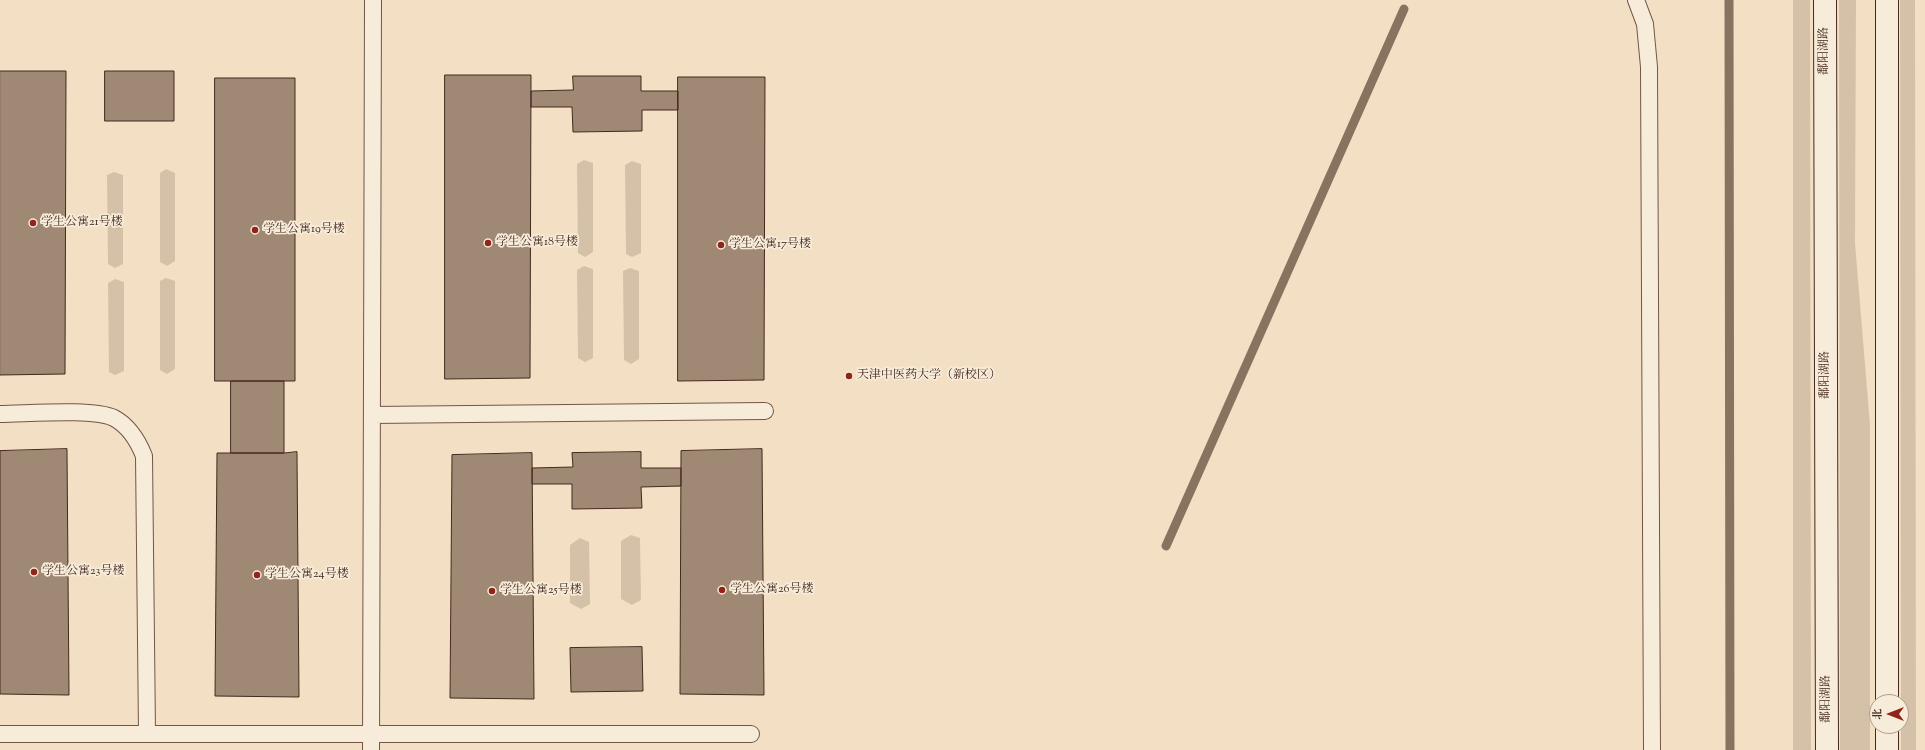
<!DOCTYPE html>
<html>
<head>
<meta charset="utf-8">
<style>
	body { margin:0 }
	#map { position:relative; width:1925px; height:750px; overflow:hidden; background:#f3e0c4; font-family:"Sorts Mill Goudy","Noto Serif SC",serif }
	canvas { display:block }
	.north { position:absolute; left:1869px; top:694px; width:40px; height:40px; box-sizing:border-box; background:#f7ebd9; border:1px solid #af9d8e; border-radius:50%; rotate:270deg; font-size:11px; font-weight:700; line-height:16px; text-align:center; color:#44291e }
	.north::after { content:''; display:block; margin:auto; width:14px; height:18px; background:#8f2418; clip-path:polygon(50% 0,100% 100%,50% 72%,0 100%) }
</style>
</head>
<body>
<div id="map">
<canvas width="1925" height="750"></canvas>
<div class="north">北</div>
</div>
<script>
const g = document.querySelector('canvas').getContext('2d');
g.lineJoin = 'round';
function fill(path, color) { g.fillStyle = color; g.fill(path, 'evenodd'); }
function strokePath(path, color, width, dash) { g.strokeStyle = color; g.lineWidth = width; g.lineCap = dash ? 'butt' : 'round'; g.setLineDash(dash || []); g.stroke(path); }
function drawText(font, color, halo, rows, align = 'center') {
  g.font = font + ' "Sorts Mill Goudy","Noto Serif SC",serif'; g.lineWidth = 3.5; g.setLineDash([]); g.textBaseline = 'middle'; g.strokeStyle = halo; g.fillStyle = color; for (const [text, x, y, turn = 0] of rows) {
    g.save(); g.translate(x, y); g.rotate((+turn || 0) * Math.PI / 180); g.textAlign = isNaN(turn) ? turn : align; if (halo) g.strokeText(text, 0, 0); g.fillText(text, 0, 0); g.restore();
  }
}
fill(new Path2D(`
	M 1793,0 L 1810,0 L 1811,750 L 1793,750 Z
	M 1839,0 L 1856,0 L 1855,243 L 1870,425 L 1870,750 L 1840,750 Z
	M 1900,0 L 1915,0 L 1916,750 L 1901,750 Z
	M 584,160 L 593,163 L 593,252 L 585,257 L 578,253 L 577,164 Z
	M 632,161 L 641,164 L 641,253 L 632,257 L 626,254 L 625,165 Z
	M 166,169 L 175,173 L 175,261 L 167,266 L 160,262 L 160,173 Z
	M 114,172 L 123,175 L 123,264 L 115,268 L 108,264 L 107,175 Z
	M 584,266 L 593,269 L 593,358 L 585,362 L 578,358 L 577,270 Z
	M 630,268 L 639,271 L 639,359 L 631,364 L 624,360 L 623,271 Z
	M 166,278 L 175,281 L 175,369 L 167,374 L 160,370 L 160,281 Z
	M 115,279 L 124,282 L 124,371 L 115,375 L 109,372 L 108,283 Z
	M 631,535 L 640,538 L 641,600 L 632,605 L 621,599 L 621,541 Z
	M 580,538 L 589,542 L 590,604 L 581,609 L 570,603 L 570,545 Z`), '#d5c1a8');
strokePath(new Path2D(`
	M 1729,0 L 1730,750
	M 1166,546 L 1404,9`), '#8a7260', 9);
const building = new Path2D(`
	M 0,71 L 66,71 L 65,374 L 0,375 Z
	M 105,71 L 174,71 L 174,121 L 105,121 Z
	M 445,75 L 531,75 L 530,378 L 445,379 Z
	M 573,76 L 641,76 L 641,91 L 678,91 L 678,110 L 642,110 L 642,131 L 573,132 L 572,107 L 531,107 L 531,91 L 573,90 Z
	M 678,77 L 765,77 L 764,380 L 678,381 Z
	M 215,78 L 295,78 L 295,381 L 215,381 Z
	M 231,381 L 284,381 L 284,453 L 231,453 Z
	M 67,449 L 69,695 L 0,694 L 0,451 Z
	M 762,449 L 764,695 L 680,694 L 681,451 Z
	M 297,452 L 299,697 L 215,696 L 217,453 L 284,453 Z
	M 641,452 L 641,468 L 681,468 L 681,486 L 641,487 L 642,508 L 572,509 L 572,484 L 532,484 L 532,468 L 573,467 L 572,453 Z
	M 532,453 L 534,699 L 450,698 L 452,455 Z
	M 642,647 L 643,691 L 571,692 L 570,648 Z`);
fill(building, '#9f8874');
strokePath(building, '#44291e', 1);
const service = new Path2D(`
	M 1636,0 L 1645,24 L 1649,67 L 1652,750
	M 0,414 C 26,414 93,408 114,418 C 129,426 138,441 144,456 L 147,733
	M 372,415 L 765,411
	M 0,734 L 751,734
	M 371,750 L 373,0`);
const secondary = new Path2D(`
	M 1825,0 L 1827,750
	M 1887,702 L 1887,0
	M 1887,750 L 1887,726`);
strokePath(service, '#705748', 18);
strokePath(secondary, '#44291e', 24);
strokePath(service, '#f7ebd9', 16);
strokePath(secondary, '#f7ebd9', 22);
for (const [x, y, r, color] of [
	[33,223,4,"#8f2418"],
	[255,230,4,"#8f2418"],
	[488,243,4,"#8f2418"],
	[721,245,4,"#8f2418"],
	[849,376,4,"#8f2418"],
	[34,572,4,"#8f2418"],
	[257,575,4,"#8f2418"],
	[722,590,4,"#8f2418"],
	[492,591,4,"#8f2418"]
]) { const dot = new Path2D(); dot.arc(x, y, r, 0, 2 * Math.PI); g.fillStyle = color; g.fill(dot); strokePath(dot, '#f7ebd9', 1.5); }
drawText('12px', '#44291e', '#f7ebd9', [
	["鄱阳湖路",1825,51,-90],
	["鄱阳湖路",1826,375,-90],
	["鄱阳湖路",1827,699,-90]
]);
drawText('12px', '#44291e', '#f7ebd9', [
	["学生公寓21号楼",41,223],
	["学生公寓19号楼",263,230],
	["学生公寓18号楼",496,243],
	["学生公寓17号楼",729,245],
	["天津中医药大学（新校区）",857,376],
	["学生公寓23号楼",42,572],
	["学生公寓24号楼",265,575],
	["学生公寓26号楼",730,590],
	["学生公寓25号楼",500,591]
], 'left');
</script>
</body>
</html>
